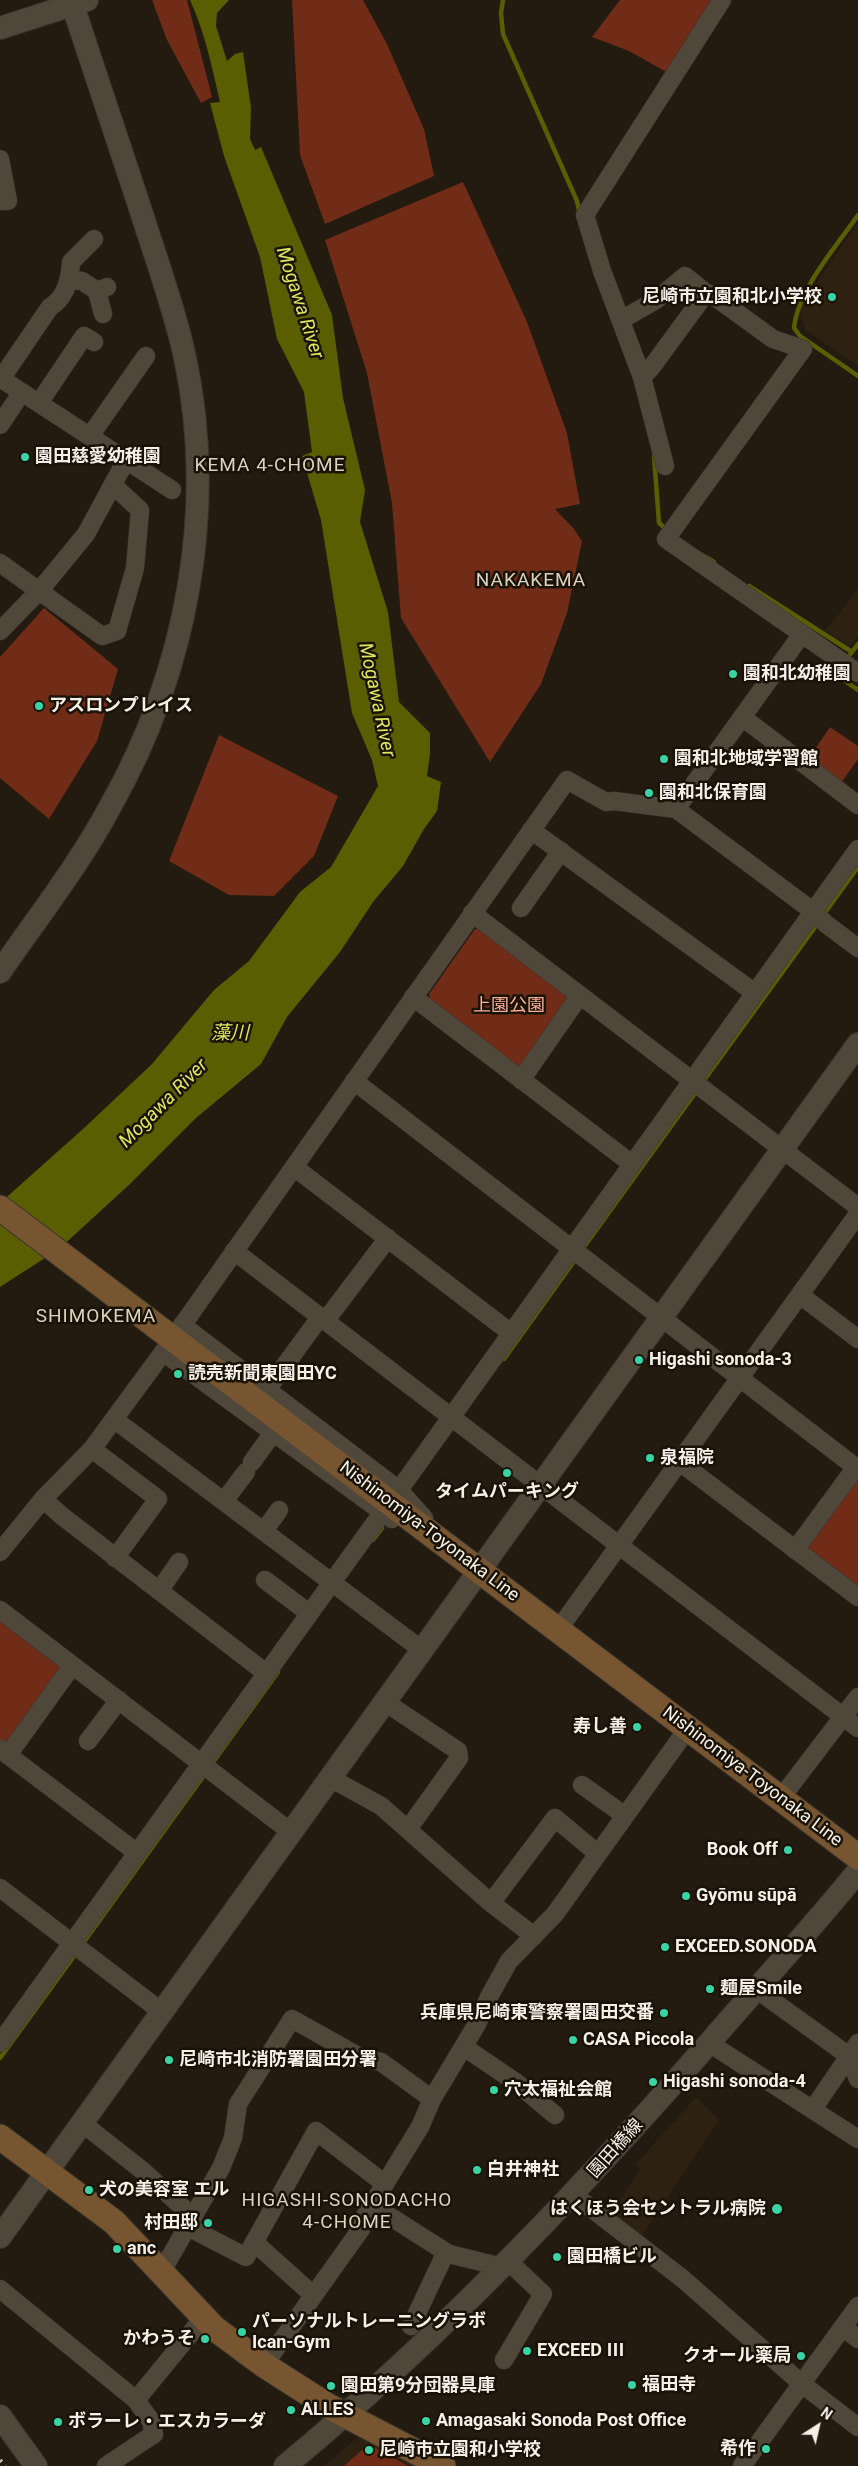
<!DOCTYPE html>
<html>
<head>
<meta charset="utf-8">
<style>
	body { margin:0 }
	#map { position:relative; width:858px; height:2466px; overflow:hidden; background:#231b10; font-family:Roboto,sans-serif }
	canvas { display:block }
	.north { position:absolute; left:793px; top:2401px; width:50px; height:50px; -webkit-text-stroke:4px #191207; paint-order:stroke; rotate:35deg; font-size:14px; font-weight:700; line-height:20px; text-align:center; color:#f4efe7 }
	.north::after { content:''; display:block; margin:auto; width:18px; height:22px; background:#f4efe7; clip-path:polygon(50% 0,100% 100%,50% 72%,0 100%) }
</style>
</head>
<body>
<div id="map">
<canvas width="858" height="2466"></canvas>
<div class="north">N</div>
</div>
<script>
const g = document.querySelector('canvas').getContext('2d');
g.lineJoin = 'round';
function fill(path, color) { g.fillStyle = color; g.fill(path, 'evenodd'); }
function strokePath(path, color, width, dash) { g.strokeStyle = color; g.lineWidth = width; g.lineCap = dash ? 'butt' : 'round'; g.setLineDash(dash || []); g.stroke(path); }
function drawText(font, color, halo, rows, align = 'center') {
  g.font = font + ' Roboto,"Noto Sans JP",sans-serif'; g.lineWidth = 5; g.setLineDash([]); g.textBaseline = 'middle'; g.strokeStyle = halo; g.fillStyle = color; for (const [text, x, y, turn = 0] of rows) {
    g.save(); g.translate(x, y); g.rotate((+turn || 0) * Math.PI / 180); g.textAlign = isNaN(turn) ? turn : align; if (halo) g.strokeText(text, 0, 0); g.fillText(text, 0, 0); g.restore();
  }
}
fill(new Path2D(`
	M 858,222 L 858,366 L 806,330 L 799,309 Z
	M 858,589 L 858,637 L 849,646 L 825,631 Z
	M 696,2097 L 719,2120 L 642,2236 L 611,2214 L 640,2169 L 635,2165 Z
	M 363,2433 L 424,2466 L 324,2466 Z`), '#2d2111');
fill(new Path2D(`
	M 152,0 L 187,0 L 212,97 L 201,103 L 167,40 Z
	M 292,0 L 363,0 L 387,44 L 424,129 L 434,176 L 325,224 L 300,155 Z
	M 620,0 L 717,0 L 670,74 L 629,51 L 592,37 Z
	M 463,182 L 527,322 L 567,433 L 580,504 L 555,509 L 574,529 L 582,541 L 567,613 L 541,684 L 490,762 L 401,618 L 392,503 L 367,373 L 325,240 Z
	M 44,608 L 118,669 L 97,741 L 49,819 L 0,778 L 0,657 Z
	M 830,727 L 858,746 L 858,759 L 841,783 L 809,758 Z
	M 219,735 L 338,796 L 314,856 L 274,896 L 229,895 L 169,861 Z
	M 475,929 L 480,929 L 566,995 L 568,1001 L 523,1068 L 516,1069 L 430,1000 L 429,994 Z
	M 858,1477 L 858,1590 L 804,1547 Z
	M 0,1619 L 62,1667 L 11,1740 L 3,1742 L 0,1740 Z
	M 369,2444 L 408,2466 L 344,2466 Z`), '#702c17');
fill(new Path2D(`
	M 190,0 L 229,0 L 217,13 L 216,26 L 227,61 L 235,54 L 243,52 L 251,108 L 250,139 L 255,150 L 261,147 L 332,315 L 343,398 L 365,490 L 360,522 L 388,612 L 399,702 L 430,733 L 430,754 L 427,776 L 441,782 L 437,811 L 424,829 L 403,866 L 373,902 L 340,952 L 287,1017 L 261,1064 L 196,1118 L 130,1184 L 59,1249 L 0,1287 L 0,1203 L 83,1129 L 152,1064 L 214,990 L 249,961 L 300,892 L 331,867 L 378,786 L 372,760 L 352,713 L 321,520 L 302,456 L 312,452 L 304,392 L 277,339 L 260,257 L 224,156 L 210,103 L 220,102 C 212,67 205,33 190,0 Z`), '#5a5d00');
strokePath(new Path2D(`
	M 503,0 L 501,13 L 503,34 L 577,201 L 580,215
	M 858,215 C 836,247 798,289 794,328 L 800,336 L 858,376
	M 654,456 L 659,523 L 667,530
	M 697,552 L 714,562
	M 749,586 L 852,652
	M 845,661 L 858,644
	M 841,667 L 836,675 L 858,690
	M 824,914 L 858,867
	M 702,1083 L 818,923
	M 581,1251 L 698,1089
	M 504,1359 L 577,1257
	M 373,1540 L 382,1528
	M 211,1765 L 278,1672
	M 81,1946 L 207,1771
	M 0,2058 L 77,1952`), '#5a5d00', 4.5);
const minor = new Path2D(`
	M 0,159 L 8,201 L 0,201
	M 70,280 L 82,281 L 97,291 L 107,287
	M 97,291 L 103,314
	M 621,320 L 656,300 L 685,276 L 706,293 L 711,294 L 773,339 L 803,349 L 666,539 L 858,673
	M 642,377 L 651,368 L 706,293
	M 0,378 L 172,490
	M 1,379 L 50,307 C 66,298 70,280 71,262 L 94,239
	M 39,403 L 84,336 L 94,342
	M 0,425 L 22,392
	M 90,436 L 146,356
	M 665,466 L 642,377 L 602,271 L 585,215 L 722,0
	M 0,563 L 102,636 L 117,631 L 135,568 L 140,510 L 114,486
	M 0,631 L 40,590 L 86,534 L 125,462
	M 742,717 L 858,805
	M 676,809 L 802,634
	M 531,830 L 755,993
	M 521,908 L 561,851
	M 472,913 L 858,1207
	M 413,997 L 632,1164
	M 521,1080 L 580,995
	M 354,1081 L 858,1469
	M 294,1167 L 511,1333
	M 234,1251 L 858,1728
	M 800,1295 L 858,1339
	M 326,1320 L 388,1238
	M 182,1325 L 399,1490 L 424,1518
	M 179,1330 L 567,780 L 606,802 L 614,801 L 676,809 L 814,912 L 826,924 L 858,948
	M 163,1352 L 392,1519
	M 266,1391 L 321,1316
	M 115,1420 L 422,1650
	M 92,1449 L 158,1499 L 115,1558
	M 252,1462 L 273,1433
	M 681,1463 L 858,1597
	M 399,1490 L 858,849
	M 43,1499 L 62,1516 L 266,1673
	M 224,1501 L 246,1472
	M 264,1531 L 279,1510
	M 795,1550 L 856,1467
	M 0,1552 L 43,1499 L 92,1449 L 167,1347
	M 265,1580 L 309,1613
	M 159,1591 L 179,1562
	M 0,1610 L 291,1832
	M 558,1630 L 858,1214
	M 385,1702 L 458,1751 L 459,1758 L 408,1829
	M 88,1741 L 119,1700
	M 0,1749 L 136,1852
	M 8,1755 L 72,1666
	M 330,1778 L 381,1806 L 491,1903 L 534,1936
	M 582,1785 L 624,1815
	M 781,1798 L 858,1697
	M 0,1888 L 162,2012
	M 491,1903 L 555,1818 L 597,1853
	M 756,1989 L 849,2056 L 858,2079
	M 0,2043 L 382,1513
	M 709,2043 L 858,2139
	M 464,2047 L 517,2083 L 555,2115
	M 813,2109 L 858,2043
	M 82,2123 L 143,2171 L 193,2217
	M 574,2195 L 683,2279 L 802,2384 L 858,2427
	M 372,2205 L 449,2254 L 502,2267
	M 188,2227 L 246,2257 L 316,2131 L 385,2184
	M 254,2242 L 313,2295
	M 162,2271 L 221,2168 L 233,2138 L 238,2104 L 292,2019 L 360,2057 L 381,2062 L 432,2099
	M 0,2289 L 136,2400 L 151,2421 L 154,2434 L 106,2466
	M 411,2326 L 446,2252
	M 843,2327 L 858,2339
	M 504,2360 L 543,2294 L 508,2261
	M 264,2365 L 361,2229 L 365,2216 L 420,2127 L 432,2099 L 477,2024 L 489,1997 L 509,1961 L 555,1914 L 688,1728
	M 136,2400 L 204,2317
	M 742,2466 L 858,2306`);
const tertiary = new Path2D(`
	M 0,28 L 87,0
	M 0,972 C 37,918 79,865 110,807 C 187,671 218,507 184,353 C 173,304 155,256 140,208 C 117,139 94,70 71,0
	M 0,2237 L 858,1044
	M 0,2416 L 36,2466
	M 285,2466 C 448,2331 592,2178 730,2019 C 773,1970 817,1922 858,1871`);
const secondary = new Path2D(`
	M 0,1208 L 858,1857
	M 0,2137 L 114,2222 L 214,2328 L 264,2365 L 328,2406 L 443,2466`);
strokePath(minor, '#3a352f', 19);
strokePath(tertiary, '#3a352f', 24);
strokePath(secondary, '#3a352f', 27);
strokePath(minor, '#50473b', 18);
strokePath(tertiary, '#50473b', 22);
strokePath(secondary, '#785531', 25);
strokePath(new Path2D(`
	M 0,2460 L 5,2466`), '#c2bdb4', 4, [2.5, 5]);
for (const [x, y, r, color] of [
	[832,297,5,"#38d4a6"],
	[25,457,5,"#38d4a6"],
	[733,674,5,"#38d4a6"],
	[39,706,5,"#38d4a6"],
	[664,759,5,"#38d4a6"],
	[649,793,5,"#38d4a6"],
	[639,1360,5,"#38d4a6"],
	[178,1374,5,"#38d4a6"],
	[650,1458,5,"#38d4a6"],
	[507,1473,5,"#38d4a6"],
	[637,1727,5,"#38d4a6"],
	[788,1850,5,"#38d4a6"],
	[686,1896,5,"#38d4a6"],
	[665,1947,5,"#38d4a6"],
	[710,1989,5,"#38d4a6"],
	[664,2013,5,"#38d4a6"],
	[573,2040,5,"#38d4a6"],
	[169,2060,5,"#38d4a6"],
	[653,2082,5,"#38d4a6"],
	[494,2090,5,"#38d4a6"],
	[477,2170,5,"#38d4a6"],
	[89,2190,5,"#38d4a6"],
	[777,2209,6,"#38d4a6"],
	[208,2223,5,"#38d4a6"],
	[117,2249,5,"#38d4a6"],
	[557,2257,5,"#38d4a6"],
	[242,2332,5,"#38d4a6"],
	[205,2339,5,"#38d4a6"],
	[527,2351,5,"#38d4a6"],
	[801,2356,5,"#38d4a6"],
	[632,2385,5,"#38d4a6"],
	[331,2386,5,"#38d4a6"],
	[291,2410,5,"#38d4a6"],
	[426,2421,5,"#38d4a6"],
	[58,2422,5,"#38d4a6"],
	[766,2449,5,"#38d4a6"],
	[369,2450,5,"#38d4a6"]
]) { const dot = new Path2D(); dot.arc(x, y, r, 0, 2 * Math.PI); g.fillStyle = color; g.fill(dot); strokePath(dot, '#191207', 2); }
drawText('bold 18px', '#f4efe7', '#191207', [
	["尼崎市立園和北小学校",822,297,"right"],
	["園田慈愛幼稚園",35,457],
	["園和北幼稚園",743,674],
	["アスロンプレイス",49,706],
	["園和北地域学習館",674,759],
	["園和北保育園",659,793],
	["Higashi sonoda-3",649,1360],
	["読売新聞東園田YC",188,1374],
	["泉福院",660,1458],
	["タイムパーキング",507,1492,"center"],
	["寿し善",627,1727,"right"],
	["Book Off",778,1850,"right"],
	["Gyōmu sūpā",696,1896],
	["EXCEED.SONODA",675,1947],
	["麺屋Smile",720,1989],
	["兵庫県尼崎東警察署園田交番",654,2013,"right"],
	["CASA Piccola",583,2040],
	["尼崎市北消防署園田分署",179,2060],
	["Higashi sonoda-4",663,2082],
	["穴太福祉会館",504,2090],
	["白井神社",487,2170],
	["犬の美容室 エル",99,2190],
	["はくほう会セントラル病院",766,2209,"right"],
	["村田邸",198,2223,"right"],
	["anc",127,2249],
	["園田橋ビル",567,2257],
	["パーソナルトレーニングラボ",252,2322],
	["Ican-Gym",252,2343],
	["かわうそ",195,2339,"right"],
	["EXCEED Ⅲ",537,2351],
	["クオール薬局",791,2356,"right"],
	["福田寺",642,2385],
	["園田第9分団器具庫",341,2386],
	["ALLES",301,2410],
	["Amagasaki Sonoda Post Office",436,2421],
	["ボラーレ・エスカラーダ",68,2422],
	["希作",756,2449,"right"],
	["尼崎市立園和小学校",379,2450]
], 'left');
drawText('18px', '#f9ae97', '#191207', [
	["上園公園",509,1006]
]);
drawText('18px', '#f4efe7', '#191207', [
	["Nishinomiya-Toyonaka Line",429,1532,37],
	["Nishinomiya-Toyonaka Line",752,1777,37],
	["園田橋線",616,2149,-48]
]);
drawText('italic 19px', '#dfe65f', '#191207', [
	["Mogawa River",299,303,72],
	["Mogawa River",376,700,78],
	["藻川",230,1034],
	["Mogawa River",164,1104,-45]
]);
g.letterSpacing = '1px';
drawText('19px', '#dbd0c1', '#191207', [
	["KEMA 4-CHOME",270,466],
	["NAKAKEMA",531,581],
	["SHIMOKEMA",96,1317],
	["HIGASHI-SONODACHO",347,2201],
	["4-CHOME",347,2223]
]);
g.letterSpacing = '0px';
</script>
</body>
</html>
